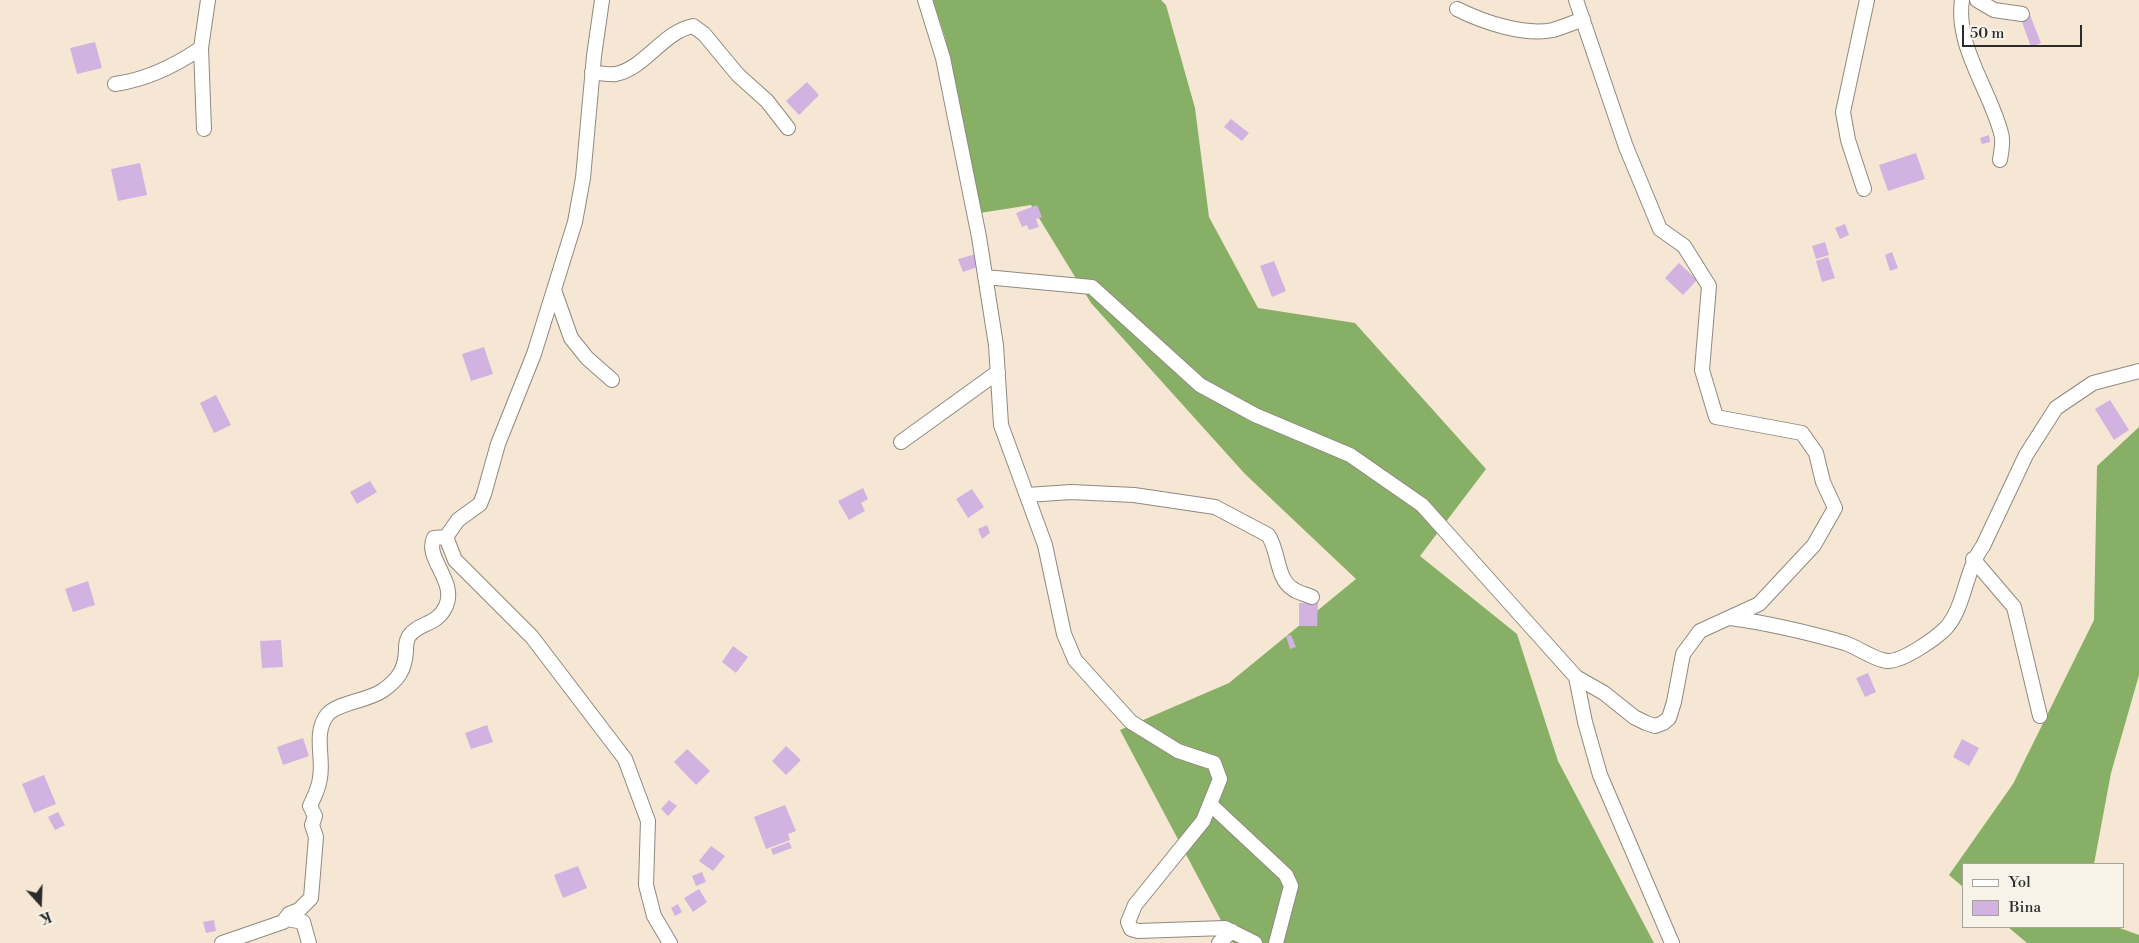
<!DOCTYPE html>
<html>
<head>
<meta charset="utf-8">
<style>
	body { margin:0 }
	#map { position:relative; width:2139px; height:943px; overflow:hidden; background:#f5e7d3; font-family:"Libre Bodoni",serif }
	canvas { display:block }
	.legend { position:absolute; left:1962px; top:863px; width:162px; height:65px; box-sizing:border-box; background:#f7f3e8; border:1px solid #a5a39c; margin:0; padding:6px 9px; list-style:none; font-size:15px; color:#2b2b2b }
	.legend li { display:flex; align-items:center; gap:10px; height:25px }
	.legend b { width:25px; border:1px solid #a5a39c }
	.north { position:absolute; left:15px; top:878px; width:50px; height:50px; -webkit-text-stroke:4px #f7f3e8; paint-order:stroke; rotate:160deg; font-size:14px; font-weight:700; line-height:20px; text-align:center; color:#2b2b2b }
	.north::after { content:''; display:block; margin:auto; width:18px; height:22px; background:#2b2b2b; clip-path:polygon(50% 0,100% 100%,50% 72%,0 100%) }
	.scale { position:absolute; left:1962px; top:25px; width:120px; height:22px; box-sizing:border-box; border:2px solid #2b2b2b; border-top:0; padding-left:6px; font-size:15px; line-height:18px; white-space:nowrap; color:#2b2b2b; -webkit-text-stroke:4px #f7f3e8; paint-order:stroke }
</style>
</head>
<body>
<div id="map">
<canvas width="2139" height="943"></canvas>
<ul class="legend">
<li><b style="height:6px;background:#fff"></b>Yol</li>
<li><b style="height:14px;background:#d1b2e1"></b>Bina</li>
</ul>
<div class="north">K</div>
<div class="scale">50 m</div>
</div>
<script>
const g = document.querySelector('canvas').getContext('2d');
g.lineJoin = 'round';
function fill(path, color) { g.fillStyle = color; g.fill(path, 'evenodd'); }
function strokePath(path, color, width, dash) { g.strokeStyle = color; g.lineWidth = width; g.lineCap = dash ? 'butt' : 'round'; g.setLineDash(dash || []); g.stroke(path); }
fill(new Path2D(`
	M 933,0 L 1161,0 L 1166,5 L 1195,108 L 1209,217 L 1258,308 L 1355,323 L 1486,469 L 1420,556 L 1517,634 L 1558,761 L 1654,943 L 1233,943 L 1120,730 L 1229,683 L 1356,579 L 1245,474 L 1091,303 L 1031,205 L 980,213 L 945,37 Z
	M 2139,427 L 2139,675 L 2111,773 L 2094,864 L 1963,864 L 1963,887 L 1949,875 L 2013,784 L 2094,620 L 2097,466 Z
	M 2008,927 L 2117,927 L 2139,935 L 2139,943 L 2027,943 Z`), '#88af66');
fill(new Path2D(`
	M 2030,15 L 2041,43 L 2031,47 L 2021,19 Z
	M 95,42 L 102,68 L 77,74 L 70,48 Z
	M 807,82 L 819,95 L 799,115 L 786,101 Z
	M 1231,119 L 1249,133 L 1242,141 L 1224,127 Z
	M 1989,135 L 1990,142 L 1982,144 L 1980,138 Z
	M 1916,153 L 1925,179 L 1888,191 L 1879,165 Z
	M 140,163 L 147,195 L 118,201 L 111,169 Z
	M 1037,205 L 1042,217 L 1036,219 L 1039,227 L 1029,230 L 1027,225 L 1022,227 L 1016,213 Z
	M 1845,224 L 1849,235 L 1840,239 L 1835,228 Z
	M 1825,242 L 1829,255 L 1816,259 L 1812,246 Z
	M 1892,252 L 1898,268 L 1890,271 L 1885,255 Z
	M 976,254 L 980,266 L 963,272 L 958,259 Z
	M 1828,257 L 1835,278 L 1822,282 L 1816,261 Z
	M 1274,261 L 1286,291 L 1272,297 L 1260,266 Z
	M 1679,263 L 1697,280 L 1683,295 L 1665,278 Z
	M 484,347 L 493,374 L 471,381 L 462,354 Z
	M 216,395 L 231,425 L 214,433 L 200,403 Z
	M 2110,400 L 2129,430 L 2114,440 L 2095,409 Z
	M 370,481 L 377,492 L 357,504 L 350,492 Z
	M 863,488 L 868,499 L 861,503 L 865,511 L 849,520 L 838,501 Z
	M 972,489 L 984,507 L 968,518 L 956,499 Z
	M 987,525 L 990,533 L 982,539 L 978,529 Z
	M 88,581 L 95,605 L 73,612 L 65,589 Z
	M 1299,603 L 1318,603 L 1317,626 L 1299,626 Z
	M 1291,635 L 1296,647 L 1290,649 L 1286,636 Z
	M 281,640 L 283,667 L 262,668 L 260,641 Z
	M 733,646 L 748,657 L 736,673 L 722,662 Z
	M 1868,673 L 1876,692 L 1865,697 L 1856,678 Z
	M 487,725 L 493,742 L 471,749 L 465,733 Z
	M 303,738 L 309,756 L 283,765 L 277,747 Z
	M 1962,739 L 1979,748 L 1969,766 L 1953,757 Z
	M 786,746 L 801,760 L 786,775 L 772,761 Z
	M 687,749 L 710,771 L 696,785 L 674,762 Z
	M 44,775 L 56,804 L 34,813 L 22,784 Z
	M 669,800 L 677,806 L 668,816 L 661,809 Z
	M 785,805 L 796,831 L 788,834 L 790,840 L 766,849 L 754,817 Z
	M 58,812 L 65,825 L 55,830 L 48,817 Z
	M 789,842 L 792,848 L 773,855 L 771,849 Z
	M 711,846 L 725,856 L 713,871 L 699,861 Z
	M 578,866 L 587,888 L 563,898 L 554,875 Z
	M 702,872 L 706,882 L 696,886 L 692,876 Z
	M 699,889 L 707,902 L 693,912 L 684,898 Z
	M 678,904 L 682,912 L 675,916 L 671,908 Z
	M 214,920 L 216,931 L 206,933 L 203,922 Z`), '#d1b2e1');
const street = new Path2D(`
	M 602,0 L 594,56 L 583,178 L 575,222 L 534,354 L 498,444 L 484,494 L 480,504 L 458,520 L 446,537 L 455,560 L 532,637 L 625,759 L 648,821 L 646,885 L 654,916 L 670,943
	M 925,0 L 943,58 L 979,237 L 996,345 L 1001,425 L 1045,545 L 1064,634 L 1075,660 L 1131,722 L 1178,751 L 1214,763 L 1220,779 L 1203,821 L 1135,905 L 1128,922 L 1131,929 L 1138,931 L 1225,928 L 1255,943
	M 1962,0 C 1955,46 1990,90 2001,133 C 2004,141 2001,152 2000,160
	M 1977,0 L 1994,10 L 2022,14
	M 1457,9 C 1483,22 1524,36 1553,30 C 1563,27 1573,23 1583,19
	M 201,48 L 204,129
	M 592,72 C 599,73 609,75 616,74 C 645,68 663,32 693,26 L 704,34 L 738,75 L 767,101 L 788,128
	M 115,84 C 145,80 176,65 201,48 L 208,0
	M 1864,189 L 1848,140 L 1843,112 L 1867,0
	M 985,277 L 1092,287 L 1200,385 L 1255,415 L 1350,455 L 1422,505 L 1576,677 L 1604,693 L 1634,717 L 1646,723 L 1655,726 L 1663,723 L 1669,718 L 1674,702 L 1683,654 L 1700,631 L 1759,604 L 1814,545 L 1835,508 L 1823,482 L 1816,453 L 1802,433 L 1716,417 L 1702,370 L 1709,286 L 1684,246 L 1660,229 L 1626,147 L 1576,0
	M 554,290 L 571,338 L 587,358 L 612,380
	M 901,442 L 998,372
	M 1027,495 L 1071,492 L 1134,495 L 1215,507 L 1268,535 C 1279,550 1276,579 1293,589 C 1298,593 1306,594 1312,597
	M 1973,559 L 2014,607 L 2040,716
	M 1730,618 C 1769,623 1806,632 1845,643 C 1857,647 1875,660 1887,661 C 1902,662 1935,639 1946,628 C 1965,607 1965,570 1983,546 L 2026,455 L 2056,408 L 2093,383 L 2139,371
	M 1576,677 L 1585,722 L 1600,775 L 1672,943
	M 1210,804 L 1286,875 L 1291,886 L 1276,943
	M 287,919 L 303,922 L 309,943
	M 222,943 L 283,922 L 289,914 L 299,910 L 311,898 L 316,837 L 312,825 L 315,816 L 310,806 C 314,797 319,788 320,778 C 324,757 313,734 327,715 C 336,703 367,701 382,691 C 398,680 405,670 406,651 C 406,645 406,641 409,636 C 419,622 437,626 446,606 C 457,581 424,558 434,538 L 446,537
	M 1219,943 L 1232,931`);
strokePath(street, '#90897f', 16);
strokePath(street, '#fff', 14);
</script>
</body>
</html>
